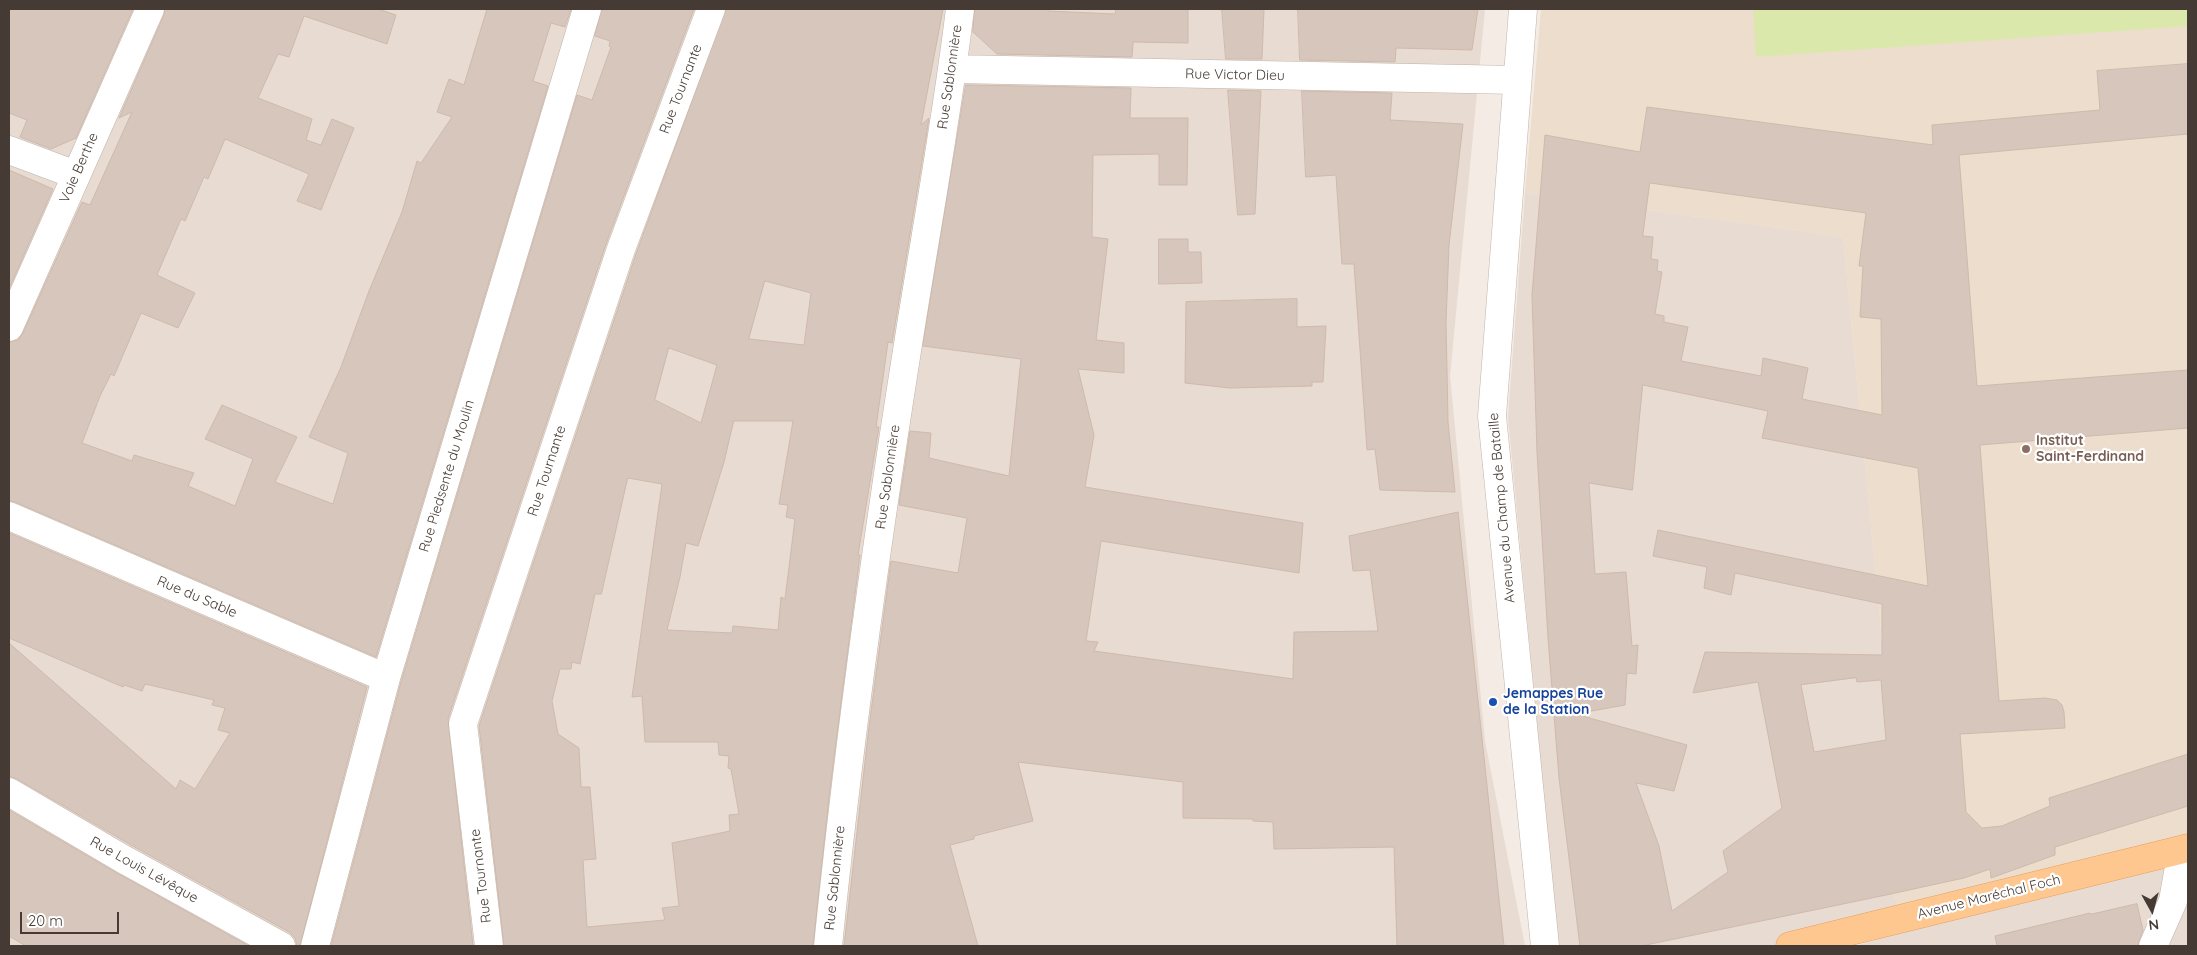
<!DOCTYPE html>
<html>
<head>
<meta charset="utf-8">
<style>
	body { margin:0 }
	#map { position:relative; width:2197px; height:955px; overflow:hidden; background:#f3ebe4; font-family:Quicksand,sans-serif }
	canvas { display:block }
	.frame { position:absolute; inset:0; border:10px solid #453a34; pointer-events:none }
	.north { position:absolute; left:2127px; top:885px; width:50px; height:50px; -webkit-text-stroke:4px #fff; paint-order:stroke; rotate:173deg; font-size:14px; font-weight:700; line-height:20px; text-align:center; color:#453a34 }
	.north::after { content:''; display:block; margin:auto; width:18px; height:22px; background:#453a34; clip-path:polygon(50% 0,100% 100%,50% 72%,0 100%) }
	.scale { position:absolute; left:20px; top:912px; width:99px; height:22px; box-sizing:border-box; border:2px solid #453a34; border-top:0; padding-left:6px; font-size:15px; line-height:18px; white-space:nowrap; color:#453a34; -webkit-text-stroke:4px #fff; paint-order:stroke }
</style>
</head>
<body>
<div id="map">
<canvas width="2197" height="955"></canvas>
<div class="frame"></div>
<div class="north">N</div>
<div class="scale">20 m</div>
</div>
<script>
const g = document.querySelector('canvas').getContext('2d');
g.lineJoin = 'round';
function fill(path, color) { g.fillStyle = color; g.fill(path, 'evenodd'); }
function strokePath(path, color, width, dash) { g.strokeStyle = color; g.lineWidth = width; g.lineCap = dash ? 'butt' : 'round'; g.setLineDash(dash || []); g.stroke(path); }
function drawText(font, color, halo, rows, align = 'center') {
  g.font = font + ' Quicksand,sans-serif'; g.lineWidth = 4.5; g.setLineDash([]); g.textBaseline = 'middle'; g.strokeStyle = halo; g.fillStyle = color; for (const [text, x, y, turn = 0] of rows) {
    g.save(); g.translate(x, y); g.rotate((+turn || 0) * Math.PI / 180); g.textAlign = isNaN(turn) ? turn : align; if (halo) g.strokeText(text, 0, 0); g.fillText(text, 0, 0); g.restore();
  }
}
fill(new Path2D(`
	M 9,9 L 1485,9 L 1450,376 L 1485,741 L 1525,946 L 9,946 Z
	M 1525,193 L 1843,237 L 1884,661 L 1890,863 L 1899,919 L 1773,946 L 1558,946 L 1508,417 Z
	M 2188,848 L 2188,946 L 1855,946 L 2182,850 Z`), '#e7dbd2');
fill(new Path2D(`
	M 1541,9 L 2188,9 L 2188,848 L 1899,919 L 1890,863 L 1884,661 L 1843,237 L 1525,193 Z`), '#ecddcd');
fill(new Path2D(`
	M 1753,9 L 2188,9 L 2188,26 L 1756,57 Z`), '#dae9ab');
const building = new Path2D(`
	M 9,9 L 133,9 L 76,138 L 51,149 L 20,137 L 27,120 L 9,113 Z
	M 165,9 L 378,9 L 396,15 L 387,44 L 304,16 L 289,57 L 278,54 L 258,98 L 312,119 L 306,140 L 321,145 L 332,119 L 354,128 L 321,210 L 297,201 L 309,174 L 225,139 L 208,179 L 204,177 L 185,221 L 181,219 L 157,275 L 195,293 L 178,328 L 141,313 L 114,376 L 111,374 L 100,396 L 82,443 L 132,461 L 134,455 L 194,473 L 188,486 L 235,506 L 253,459 L 205,439 L 222,405 L 297,437 L 275,482 L 333,504 L 348,453 L 309,437 L 341,367 L 369,291 L 402,212 L 417,161 L 421,163 L 452,117 L 437,112 L 449,79 L 464,85 L 487,9 L 571,9 L 565,27 L 551,23 L 533,81 L 548,86 L 376,657 L 15,502 L 9,501 L 9,342 L 18,340 L 23,333 L 82,202 L 90,205 L 132,112 L 119,118 L 164,15 Z
	M 602,9 L 694,9 L 606,244 L 448,719 L 473,946 L 331,946 L 401,682 L 577,95 L 592,100 L 611,47 L 609,46 L 610,41 L 595,36 Z
	M 726,9 L 943,9 L 921,125 L 929,118 L 926,137 L 892,343 L 888,342 L 876,427 L 879,427 L 858,555 L 860,555 L 829,797 L 813,946 L 504,946 L 479,726 L 636,254 ZM 765,281 L 811,293 L 804,345 L 749,339 ZM 669,348 L 717,365 L 701,423 L 655,400 ZM 734,421 L 793,421 L 779,504 L 788,505 L 786,517 L 795,519 L 785,599 L 781,597 L 778,630 L 733,626 L 732,633 L 667,630 L 680,577 L 686,543 L 698,546 L 724,462 ZM 628,478 L 662,484 L 632,697 L 642,696 L 645,742 L 718,742 L 719,755 L 729,756 L 728,768 L 731,769 L 739,814 L 729,815 L 730,831 L 672,843 L 679,906 L 662,908 L 665,920 L 587,927 L 583,860 L 596,859 L 590,787 L 581,787 L 579,748 L 558,734 L 552,701 L 560,669 L 571,669 L 572,662 L 580,664 L 595,594 L 601,594 Z
	M 975,9 L 1049,9 L 1048,11 L 1115,14 L 1116,9 L 1188,9 L 1188,43 L 1133,42 L 1132,57 L 997,54 L 973,32 Z
	M 1222,9 L 1264,9 L 1262,59 L 1226,59 Z
	M 1298,9 L 1478,9 L 1472,50 L 1396,48 L 1395,62 L 1300,60 Z
	M 2188,64 L 2188,134 L 1959,155 L 1977,386 L 2188,370 L 2188,428 L 1980,445 L 1999,701 L 2045,698 L 2057,700 L 2062,705 L 2064,712 L 2065,728 L 1960,734 L 1966,812 L 1982,828 L 2002,826 L 2050,806 L 2049,798 L 2188,754 L 2188,806 L 2055,847 L 2055,855 L 1991,878 L 1990,869 L 1964,878 L 1886,895 L 1641,946 L 1580,946 L 1559,778 L 1548,638 L 1537,452 L 1532,295 L 1545,135 L 1640,152 L 1647,107 L 1933,145 L 1932,125 L 2100,110 L 2097,71 ZM 1650,183 L 1866,213 L 1859,266 L 1863,266 L 1860,317 L 1881,319 L 1882,415 L 1802,399 L 1808,368 L 1763,358 L 1761,376 L 1681,361 L 1688,327 L 1664,322 L 1664,316 L 1655,314 L 1662,272 L 1657,271 L 1658,260 L 1651,259 L 1653,237 L 1643,236 ZM 1643,385 L 1768,411 L 1762,438 L 1918,468 L 1928,586 L 1658,530 L 1653,556 L 1707,567 L 1704,588 L 1731,595 L 1735,573 L 1882,604 L 1882,655 L 1705,652 L 1693,693 L 1758,682 L 1782,808 L 1723,851 L 1728,872 L 1672,911 L 1659,846 L 1636,783 L 1674,791 L 1687,745 L 1575,714 L 1625,705 L 1627,673 L 1636,674 L 1638,645 L 1632,646 L 1626,572 L 1595,574 L 1589,483 L 1632,490 ZM 1856,678 L 1857,682 L 1881,680 L 1886,740 L 1814,752 L 1801,685 Z
	M 966,85 L 1131,88 L 1130,118 L 1188,118 L 1187,185 L 1159,185 L 1159,154 L 1093,155 L 1092,237 L 1108,239 L 1096,340 L 1124,343 L 1124,373 L 1078,369 L 1094,435 L 1085,487 L 1303,523 L 1299,573 L 1101,541 L 1086,641 L 1098,642 L 1094,651 L 1293,679 L 1294,632 L 1378,631 L 1370,570 L 1353,571 L 1349,536 L 1458,512 L 1504,946 L 1397,946 L 1394,847 L 1274,849 L 1273,822 L 1253,821 L 1253,819 L 1183,818 L 1183,782 L 1018,762 L 1033,821 L 974,836 L 974,839 L 950,845 L 978,946 L 844,946 L 869,727 L 891,561 L 958,573 L 967,518 L 899,505 L 910,431 L 931,433 L 929,458 L 1009,476 L 1021,359 L 923,346 Z
	M 1228,90 L 1261,91 L 1255,214 L 1238,215 Z
	M 1302,91 L 1392,93 L 1390,120 L 1463,124 L 1449,245 L 1446,322 L 1448,422 L 1455,492 L 1380,490 L 1375,449 L 1367,450 L 1354,264 L 1342,264 L 1336,175 L 1306,177 Z
	M 9,170 L 53,189 L 9,289 Z
	M 1159,239 L 1188,239 L 1188,252 L 1201,252 L 1202,283 L 1159,284 Z
	M 1297,299 L 1297,327 L 1326,326 L 1323,382 L 1312,382 L 1312,386 L 1230,388 L 1185,383 L 1186,302 Z
	M 9,533 L 367,687 L 300,946 L 297,946 L 295,938 L 289,932 L 131,845 L 17,779 L 9,776 L 9,643 L 176,789 L 180,780 L 195,789 L 230,733 L 218,730 L 225,708 L 212,705 L 214,700 L 145,684 L 142,691 L 124,685 L 123,687 L 9,638 Z
	M 9,810 L 115,872 L 249,946 L 26,946 L 9,936 Z
	M 2137,904 L 2143,930 L 2138,946 L 1997,946 L 1995,936 L 2090,913 L 2091,914 Z`);
fill(building, '#d7c6bc');
strokePath(building, '#cfbaac', 1);
const minor = new Path2D(`
	M 953,69 L 1517,80
	M 9,150 L 76,175
	M 9,327 L 150,9
	M 9,516 L 386,678
	M 9,792 L 123,859 L 281,946
	M 315,946 L 386,678 L 587,9
	M 489,946 L 463,724 L 621,249 L 711,9
	M 828,946 C 848,749 875,553 906,357 C 924,241 946,125 960,9
	M 2153,946 L 2173,901 L 2182,850`);
const tertiary = new Path2D(`
	M 1523,9 L 1492,416 L 1545,946`);
const primary = new Path2D(`
	M 1790,946 L 2188,848`);
strokePath(minor, '#c1b3a9', 29);
strokePath(tertiary, '#c1b3a9', 29);
strokePath(primary, '#e79f5d', 29);
strokePath(minor, '#fff', 28);
strokePath(tertiary, '#fff', 28);
strokePath(primary, '#ffc790', 28);
for (const [x, y, r, color] of [
	[2026,449,5,"#8d6e63"],
	[1493,702,5,"#1a4fb4"]
]) { const dot = new Path2D(); dot.arc(x, y, r, 0, 2 * Math.PI); g.fillStyle = color; g.fill(dot); strokePath(dot, '#fff', 2); }
drawText('14px', '#453a34', '#fff', [
	["Rue Victor Dieu",1235,75,1],
	["Rue Sablonnière",950,77,-82],
	["Rue Tournante",681,89,-69],
	["Voie Berthe",79,168,-66],
	["Rue Tournante",547,471,-72],
	["Rue Piedsente du Moulin",447,476,-73],
	["Rue Sablonnière",888,477,-82],
	["Avenue du Champ de Bataille",1502,508,-95],
	["Rue du Sable",197,597,23],
	["Rue Louis Lévêque",144,870,29],
	["Rue Tournante",481,876,-97],
	["Rue Sablonnière",835,878,-84],
	["Avenue Maréchal Foch",1989,897,-14]
]);
drawText('bold 14px', '#785e54', '#fff', [
	["Institut",2036,441],
	["Saint-Ferdinand",2036,457]
], 'left');
drawText('bold 14px', '#164399', '#fff', [
	["Jemappes Rue",1503,694],
	["de la Station",1503,710]
], 'left');
</script>
</body>
</html>
